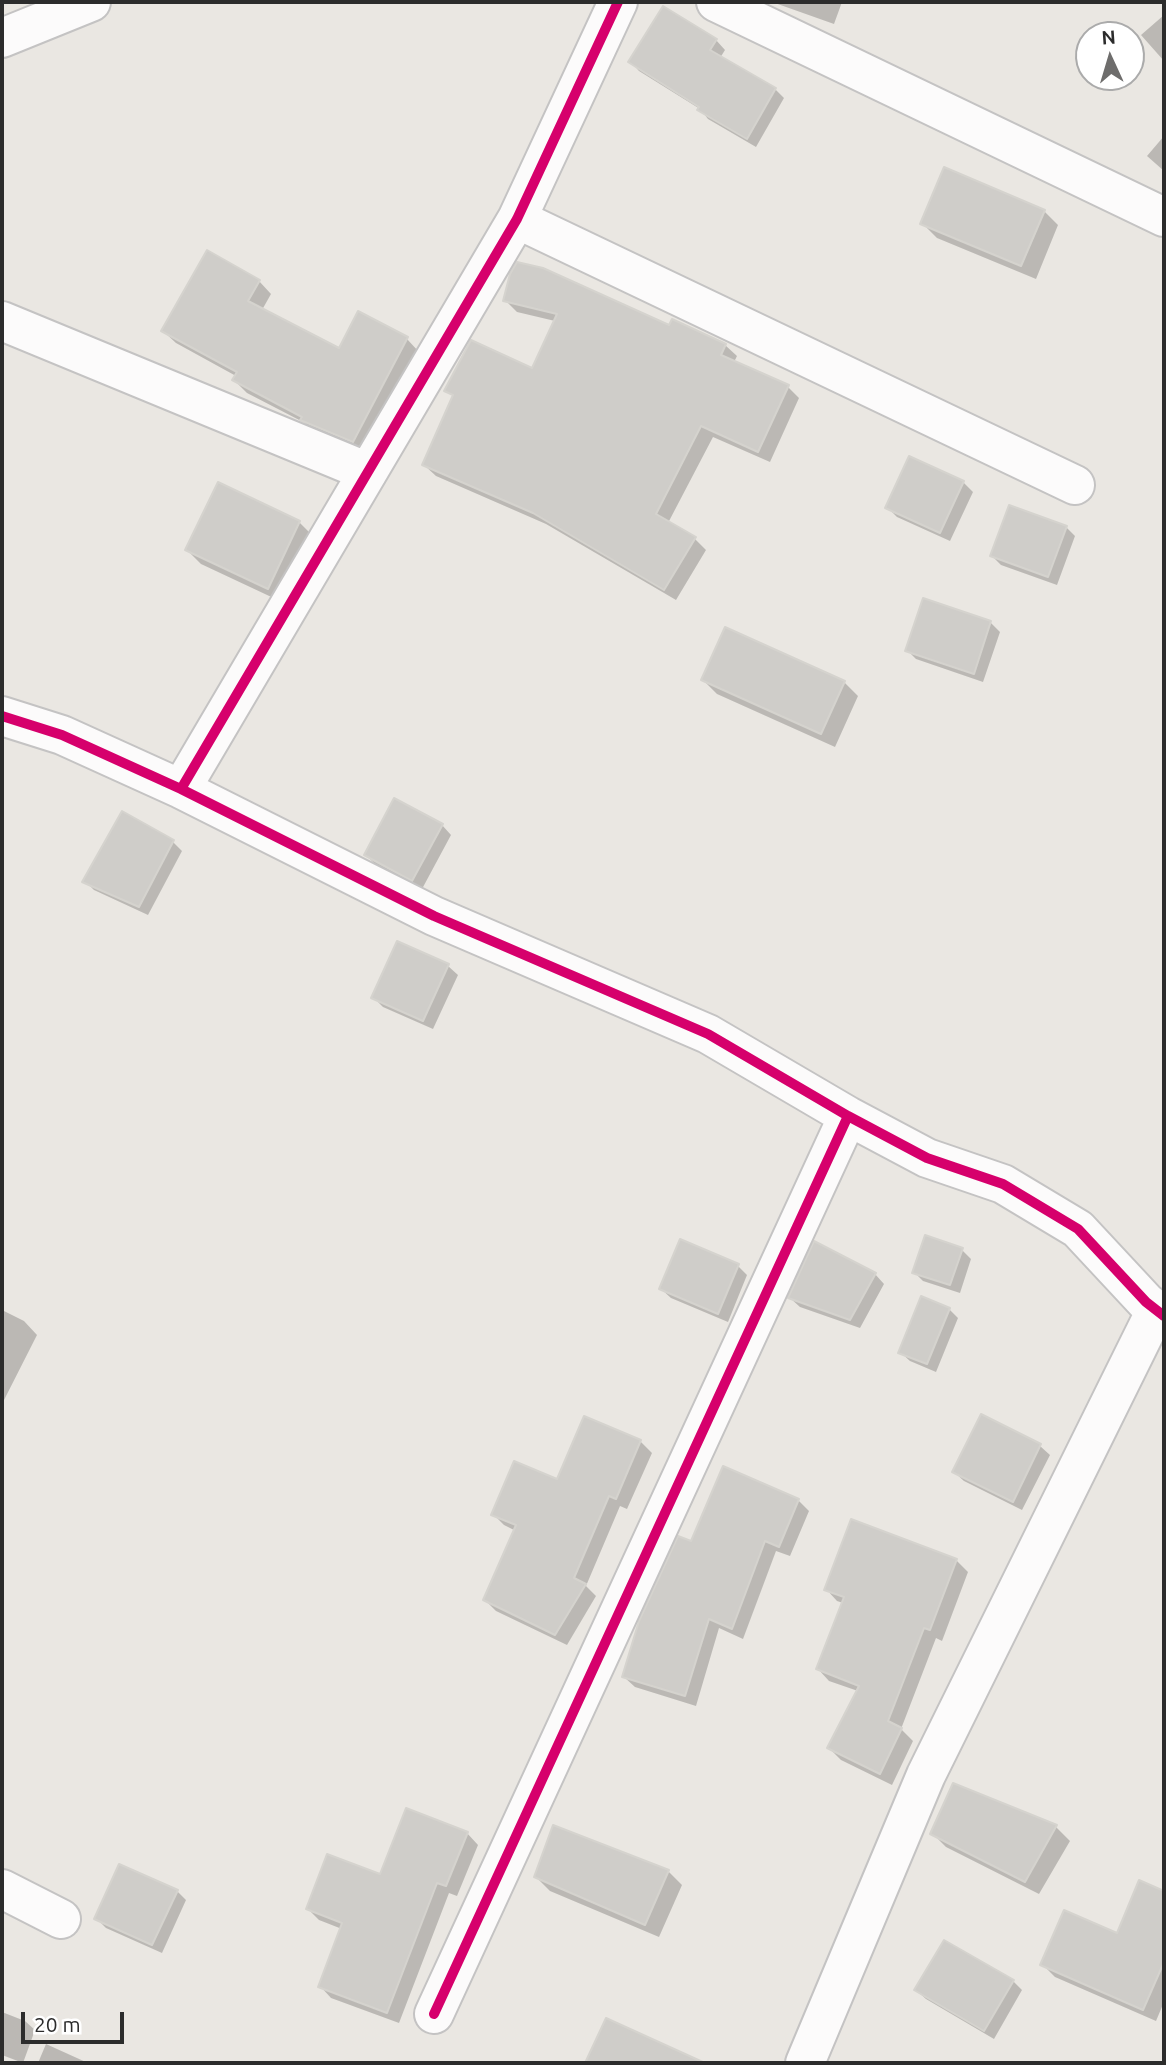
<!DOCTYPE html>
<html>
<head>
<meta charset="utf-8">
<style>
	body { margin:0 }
	#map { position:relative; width:1166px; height:2065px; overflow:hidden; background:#eae7e2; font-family:Ubuntu,sans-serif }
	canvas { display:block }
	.frame { position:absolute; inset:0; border:4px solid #2c2c2c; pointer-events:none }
	.north { position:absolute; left:1075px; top:21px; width:70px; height:70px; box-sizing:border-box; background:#fff; border:2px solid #ababab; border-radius:50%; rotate:356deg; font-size:19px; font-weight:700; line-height:28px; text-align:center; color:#2c2c2c }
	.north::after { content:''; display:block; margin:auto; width:24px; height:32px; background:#6e6d6c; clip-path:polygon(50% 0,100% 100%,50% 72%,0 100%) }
	.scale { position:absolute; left:21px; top:2012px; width:103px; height:32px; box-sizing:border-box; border:4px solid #2c2c2c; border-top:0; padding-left:9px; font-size:21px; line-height:24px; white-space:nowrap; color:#2c2c2c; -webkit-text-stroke:5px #fff; paint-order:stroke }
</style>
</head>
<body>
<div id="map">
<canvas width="1166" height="2065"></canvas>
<div class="frame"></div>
<div class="north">N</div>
<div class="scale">20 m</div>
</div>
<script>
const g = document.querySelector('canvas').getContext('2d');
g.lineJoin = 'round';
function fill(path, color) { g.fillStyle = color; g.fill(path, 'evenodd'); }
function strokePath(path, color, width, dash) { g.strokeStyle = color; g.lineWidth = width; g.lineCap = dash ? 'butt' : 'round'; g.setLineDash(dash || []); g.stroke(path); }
fill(new Path2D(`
	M 772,2 L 842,2 L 834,24 Z
	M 1164,15 L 1164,61 L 1141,35 Z
	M 716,40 L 725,50 L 720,58 L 775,89 L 784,98 L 756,147 L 708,119 L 700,109 L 639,71 L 630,61 Z
	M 1164,136 L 1164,171 L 1147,156 Z
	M 1044,211 L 1058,225 L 1036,279 L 937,238 L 923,224 Z
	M 259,281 L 271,294 L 262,310 L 339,350 L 407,339 L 419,352 L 365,453 L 315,433 L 305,423 L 247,393 L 234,380 L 236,376 L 176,343 L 163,331 Z
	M 505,300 L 670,327 L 725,345 L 737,356 L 734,362 L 788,387 L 799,398 L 770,462 L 713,437 L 668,523 L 695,539 L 706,550 L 676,600 L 546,524 L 436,476 L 424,465 L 454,397 L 447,390 L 533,370 L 555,321 L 517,312 Z
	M 910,458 L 963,482 L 973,492 L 950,541 L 897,517 L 887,507 Z
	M 299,522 L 313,536 L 282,602 L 201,564 L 187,550 Z
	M 1066,527 L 1075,536 L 1057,585 L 1001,565 L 992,556 Z
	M 990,622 L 1000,632 L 983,682 L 916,659 L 907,650 Z
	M 703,680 L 844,682 L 858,696 L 835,747 L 717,694 Z
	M 442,825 L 451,835 L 422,889 L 375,864 L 366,855 Z
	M 173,842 L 182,851 L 148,915 L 94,890 L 85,881 Z
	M 398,943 L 448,966 L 458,975 L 433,1029 L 383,1007 L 373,997 Z
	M 962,1250 L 971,1259 L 960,1293 L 923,1281 L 914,1272 Z
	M 738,1266 L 747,1275 L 728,1322 L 671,1298 L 661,1289 Z
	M 875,1274 L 884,1284 L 860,1328 L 800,1307 L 790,1298 Z
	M 949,1309 L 958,1318 L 936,1372 L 910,1361 L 900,1352 Z
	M 2,1310 L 24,1321 L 37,1335 L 2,1404 Z
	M 982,1417 L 1040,1446 L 1050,1455 L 1022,1510 L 964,1481 L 954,1472 Z
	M 585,1418 L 640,1441 L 652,1453 L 627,1509 L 620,1506 L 586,1586 L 596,1596 L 567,1645 L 496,1611 L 485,1600 L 516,1531 L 504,1525 L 493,1514 L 558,1481 Z
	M 798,1500 L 809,1511 L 790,1556 L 776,1551 L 743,1639 L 719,1628 L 696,1706 L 635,1687 L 624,1677 L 691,1543 Z
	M 956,1560 L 968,1572 L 942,1641 L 936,1638 L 901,1729 L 913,1741 L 892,1785 L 841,1760 L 829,1748 L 858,1691 L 829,1681 L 818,1669 L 843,1603 L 837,1601 L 826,1589 Z
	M 1056,1827 L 1070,1841 L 1039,1894 L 946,1847 L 932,1833 Z
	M 467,1833 L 478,1845 L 457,1896 L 449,1893 L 399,2023 L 331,1998 L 320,1986 L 342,1929 L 319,1920 L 308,1909 Z
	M 668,1871 L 682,1885 L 659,1937 L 550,1891 L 536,1877 Z
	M 1140,1883 L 1164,1893 L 1164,2002 L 1156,2021 L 1055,1977 L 1042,1964 L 1118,1935 Z
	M 177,1891 L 186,1900 L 162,1953 L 106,1928 L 96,1918 Z
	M 1013,1981 L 1022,1990 L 994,2039 L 926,1999 L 916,1990 Z
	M 2,2012 L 25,2021 L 35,2030 L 23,2063 L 2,2055 Z
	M 607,2021 L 701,2063 L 587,2063 Z
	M 46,2044 L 88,2063 L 38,2063 Z`), '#0003');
const building = new Path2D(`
	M 663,6 L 717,39 L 710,50 L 776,88 L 747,139 L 697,110 L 699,107 L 628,62 Z
	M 944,167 L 1045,210 L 1021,266 L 920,224 Z
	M 207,250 L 260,280 L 248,301 L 339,348 L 358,311 L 408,337 L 353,442 L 300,420 L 302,417 L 232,380 L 237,372 L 161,331 Z
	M 517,262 L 543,268 L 669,325 L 672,319 L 726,344 L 721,355 L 789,385 L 758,452 L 701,426 L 656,514 L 696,537 L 664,590 L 533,513 L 422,465 L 453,395 L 444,391 L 471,340 L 532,368 L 557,314 L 503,301 L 510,274 Z
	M 909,456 L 964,481 L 940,533 L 885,508 Z
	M 218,482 L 300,521 L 268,589 L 185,550 Z
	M 1009,505 L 1067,526 L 1048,577 L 990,556 Z
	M 923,598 L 991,621 L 974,674 L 905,651 Z
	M 725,627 L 845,681 L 821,734 L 701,680 Z
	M 394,798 L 443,824 L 412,881 L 364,855 Z
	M 122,811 L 174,840 L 139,907 L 82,882 Z
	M 397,941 L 449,964 L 423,1021 L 371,998 Z
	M 925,1235 L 963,1248 L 950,1285 L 912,1273 Z
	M 680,1239 L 739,1264 L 718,1314 L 659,1289 Z
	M 814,1241 L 876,1273 L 850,1320 L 788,1298 Z
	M 921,1296 L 950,1308 L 927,1364 L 898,1353 Z
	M 981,1414 L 1041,1444 L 1013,1502 L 952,1472 Z
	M 584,1416 L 641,1440 L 616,1499 L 609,1496 L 574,1578 L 586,1584 L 555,1635 L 483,1600 L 516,1525 L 491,1515 L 514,1461 L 557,1479 Z
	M 723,1466 L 799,1499 L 779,1547 L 765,1541 L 732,1629 L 709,1619 L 685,1696 L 622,1677 L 639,1621 L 678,1536 L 691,1541 Z
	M 851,1519 L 957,1559 L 930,1630 L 924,1628 L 888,1721 L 902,1728 L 880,1774 L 827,1748 L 859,1686 L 816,1669 L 844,1597 L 824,1590 Z
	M 953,1783 L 1057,1825 L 1025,1882 L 930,1834 Z
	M 406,1808 L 468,1832 L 446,1886 L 437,1883 L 387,2013 L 318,1987 L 342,1923 L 306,1909 L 327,1854 L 380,1874 Z
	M 553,1825 L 669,1870 L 645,1925 L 534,1877 Z
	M 119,1864 L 178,1890 L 152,1945 L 94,1919 Z
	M 1139,1880 L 1164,1891 L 1164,1962 L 1143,2010 L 1040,1965 L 1064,1910 L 1117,1933 Z
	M 944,1940 L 1014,1980 L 984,2031 L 914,1990 Z
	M 606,2018 L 705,2063 L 585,2063 Z`);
fill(building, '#cfcdc9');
strokePath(building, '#d5d3ce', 2);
const minor = new Path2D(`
	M 716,2 L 1164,217
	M 2,38 L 91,2
	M 517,219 L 1075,485
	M 2,321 L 368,472
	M 2,716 L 62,735 L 181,789 L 434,916 L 708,1034 L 848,1116 L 927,1158 L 1003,1184 L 1078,1229 L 1146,1302 L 1164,1316
	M 181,789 L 517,219 L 618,2
	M 2,1889 L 61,1919
	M 434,2014 L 848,1116
	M 805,2063 L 926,1775 L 1156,1310`);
strokePath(minor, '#c4c3c3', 42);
strokePath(minor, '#fcfbfb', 38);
strokePath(new Path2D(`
	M 2,716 L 62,735 L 181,789 L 434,916 L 708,1034 L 848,1116 L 927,1158 L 1003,1184 L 1078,1229 L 1146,1302 L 1164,1316
	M 181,789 L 517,219 L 618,2
	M 434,2014 L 848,1116`), '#d6006c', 10);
</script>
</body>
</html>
